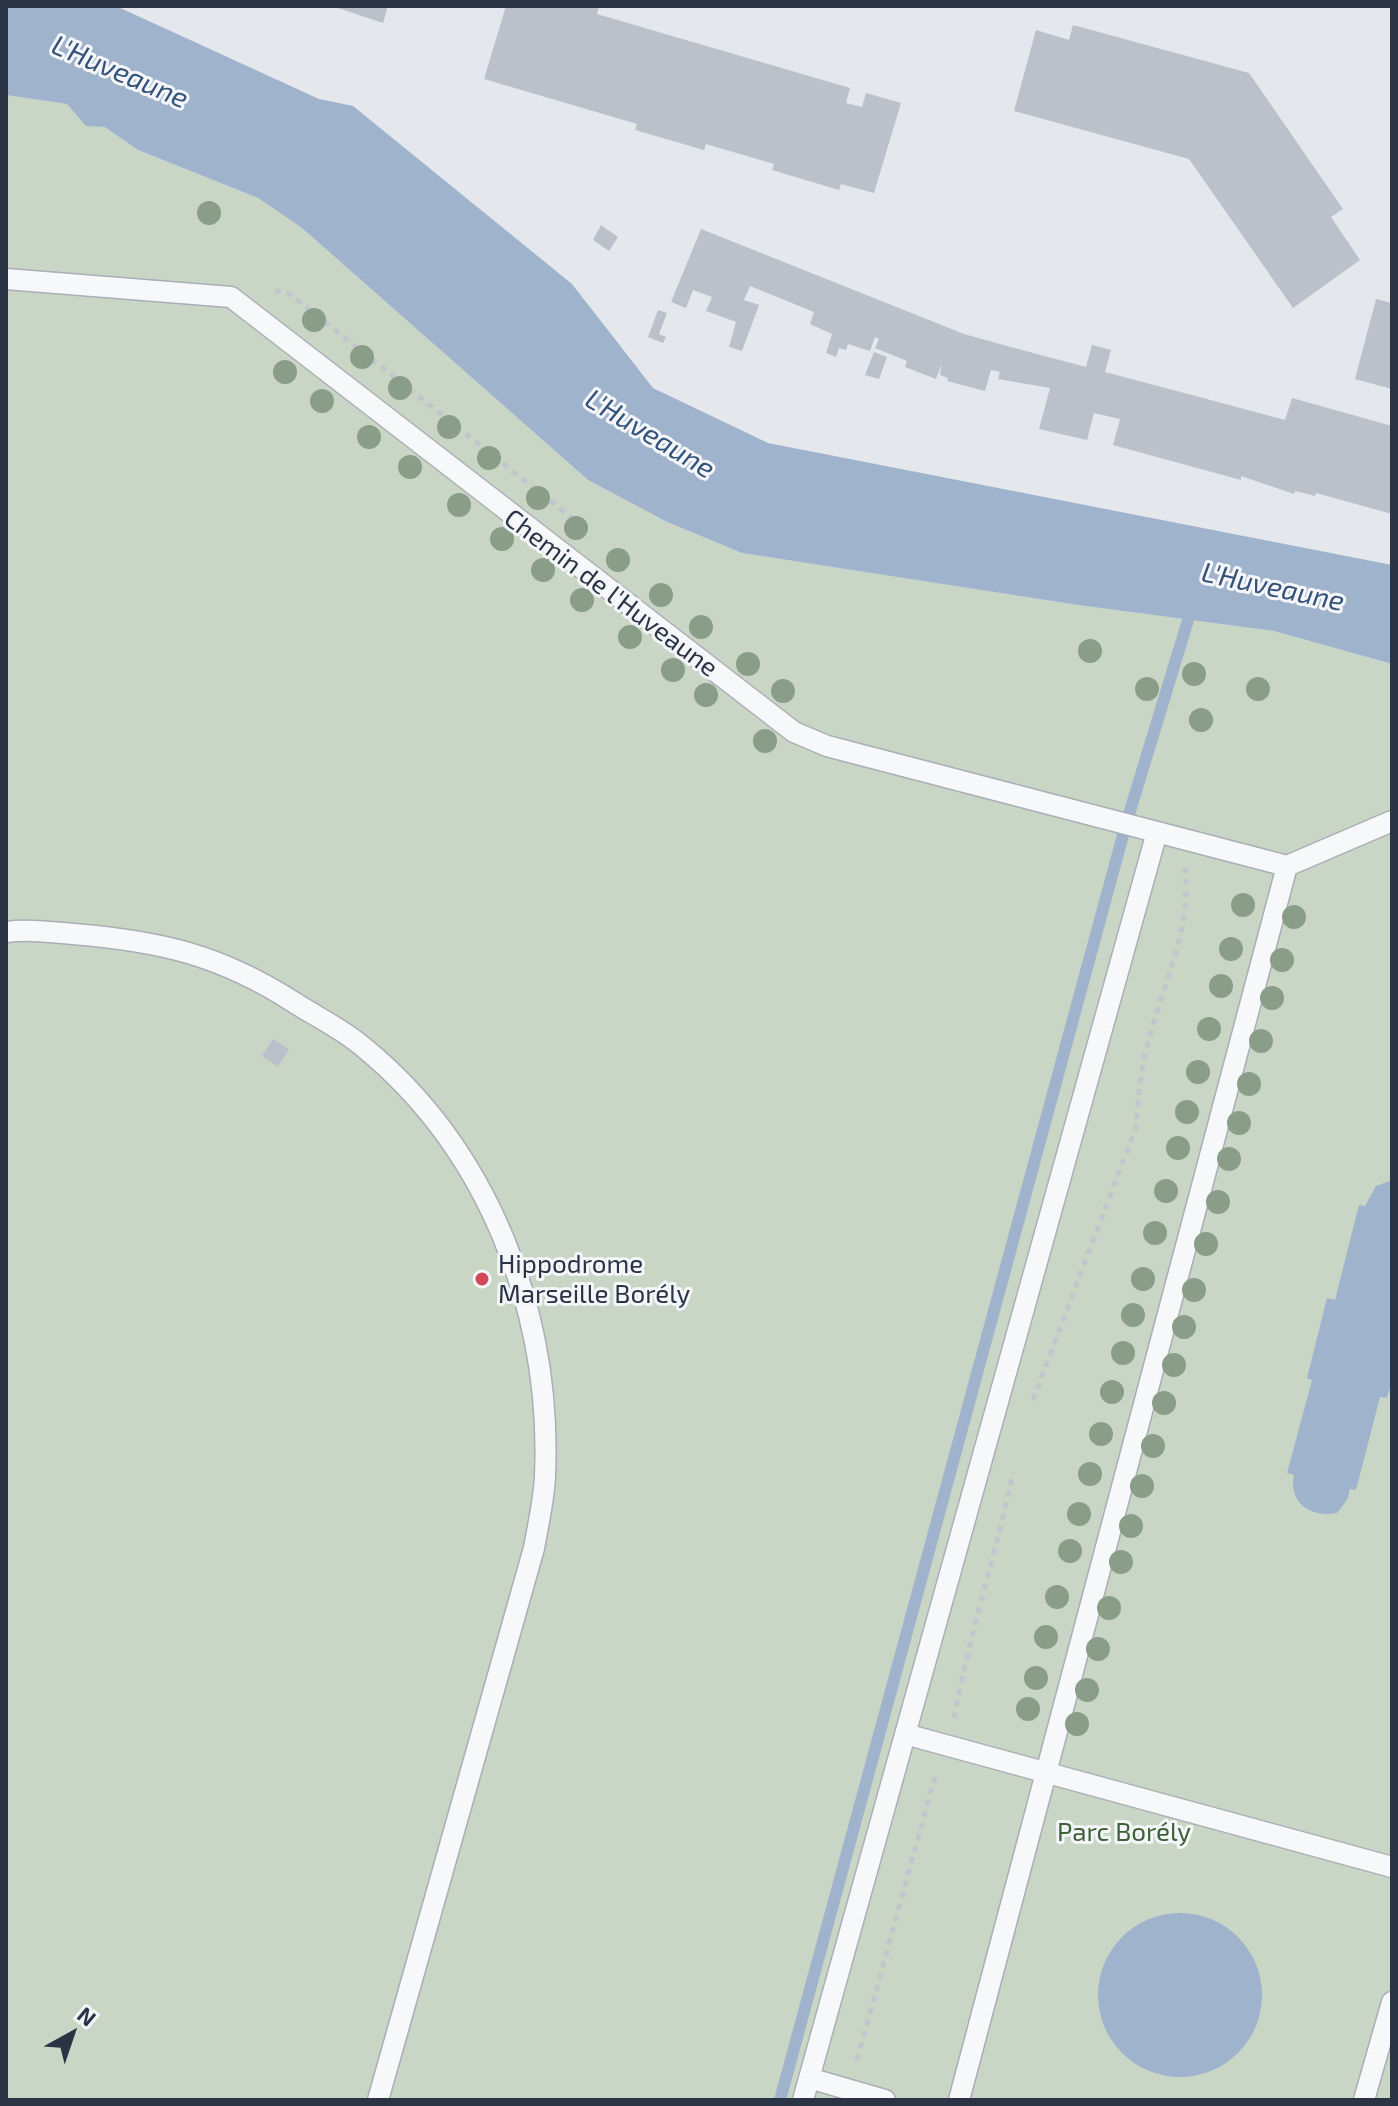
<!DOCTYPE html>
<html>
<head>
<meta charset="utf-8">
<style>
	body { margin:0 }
	#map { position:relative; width:1398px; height:2106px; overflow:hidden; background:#e4e7ec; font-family:"Exo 2",sans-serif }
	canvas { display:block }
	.frame { position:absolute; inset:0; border:8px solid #2b3445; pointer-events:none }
	.north { position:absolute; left:32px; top:1994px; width:80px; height:80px; -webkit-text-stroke:6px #f4f6f9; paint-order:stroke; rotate:40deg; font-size:22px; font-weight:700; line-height:32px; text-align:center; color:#2b3445 }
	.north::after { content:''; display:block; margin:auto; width:28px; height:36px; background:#2b3445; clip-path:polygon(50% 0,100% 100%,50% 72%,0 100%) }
</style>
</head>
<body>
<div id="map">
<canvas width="1398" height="2106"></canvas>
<div class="frame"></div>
<div class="north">N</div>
</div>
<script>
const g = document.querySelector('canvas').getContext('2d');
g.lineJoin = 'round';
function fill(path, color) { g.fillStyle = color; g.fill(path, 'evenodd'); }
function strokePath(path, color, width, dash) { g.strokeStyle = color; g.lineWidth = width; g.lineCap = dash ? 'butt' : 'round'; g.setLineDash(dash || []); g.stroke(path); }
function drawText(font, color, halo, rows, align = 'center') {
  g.font = font + ' "Exo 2",sans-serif'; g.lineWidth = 6; g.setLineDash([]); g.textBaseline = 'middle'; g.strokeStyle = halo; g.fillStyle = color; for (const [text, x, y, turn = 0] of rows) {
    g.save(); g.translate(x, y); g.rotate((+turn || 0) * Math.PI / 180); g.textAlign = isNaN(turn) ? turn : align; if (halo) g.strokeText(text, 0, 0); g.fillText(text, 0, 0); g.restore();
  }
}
fill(new Path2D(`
	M 6,95 L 67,104 L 87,126 L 105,126 L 138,150 L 258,198 L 302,228 L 588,480 L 667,522 L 742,553 L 1078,605 L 1274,631 L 1392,664 L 1392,2100 L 6,2100 Z`), '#c9d6c5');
fill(new Path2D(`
	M 6,6 L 116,6 L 319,99 L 353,106 L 572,284 L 653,388 L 768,443 L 1392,565 L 1392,664 L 1274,631 L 1078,605 L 742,553 L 667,522 L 588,480 L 302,228 L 258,198 L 138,150 L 105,127 L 86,126 L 67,104 L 6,95 Z
	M 1392,1180 L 1392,1381 L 1387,1398 L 1380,1397 L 1356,1490 L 1350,1489 L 1347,1500 L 1337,1513 C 1311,1518 1288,1503 1294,1475 L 1287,1473 L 1312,1380 L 1307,1378 L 1327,1298 L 1335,1300 L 1359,1205 L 1365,1206 L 1376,1186 Z
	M1098 1995a82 82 0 1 1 164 0a82 82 0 1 1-164 0Z`), '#9fb4cc');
strokePath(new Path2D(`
	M 780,2100 L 1126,824 L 1192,607`), '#9fb4cc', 12);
fill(new Path2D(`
	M 332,6 L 388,6 L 383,23 Z
	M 506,6 L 599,6 L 597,14 L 850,88 L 846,103 L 862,107 L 866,93 L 901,103 L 874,193 L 841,184 L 839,190 L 772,170 L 774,164 L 706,144 L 704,150 L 635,130 L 637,124 L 484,79 Z
	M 1073,25 L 1249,73 L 1343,209 L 1331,217 L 1360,260 L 1293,308 L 1189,159 L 1014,111 L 1036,30 L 1069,40 Z
	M 601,225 L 618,237 L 609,251 L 593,240 Z
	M 701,229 L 964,334 L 1007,346 L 1086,367 L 1092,345 L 1111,350 L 1105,372 L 1203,398 L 1285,420 L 1292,398 L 1392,426 L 1392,514 L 1316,493 L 1315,496 L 1295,491 L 1294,494 L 1241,476 L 1241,480 L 1113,445 L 1120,419 L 1094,413 L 1087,440 L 1039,429 L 1050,388 L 998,379 L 1000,372 L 991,370 L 985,391 L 947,381 L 948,378 L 940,375 L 942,364 L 936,379 L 905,367 L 907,361 L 875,348 L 879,339 L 875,337 L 870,351 L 848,344 L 846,350 L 839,348 L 836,357 L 826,353 L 832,334 L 810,324 L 814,312 L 750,286 L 744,300 L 759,305 L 742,351 L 729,347 L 736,322 L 706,311 L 712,297 L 693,290 L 686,308 L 671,302 Z
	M 1376,299 L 1392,303 L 1392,389 L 1355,379 Z
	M 658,310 L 667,313 L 659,334 L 666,337 L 663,343 L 648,337 Z
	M 874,352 L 887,357 L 879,379 L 865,375 Z
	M 273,1039 L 289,1049 L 278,1067 L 262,1056 Z`), '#bbc0ca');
const service = new Path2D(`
	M 6,279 L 231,297 L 794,732 L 827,746 L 1287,866 L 1392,821
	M 6,932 C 28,929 50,932 73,934 C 160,941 221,955 295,1003 C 317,1017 342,1029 362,1046 C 489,1149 552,1314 545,1476 C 544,1500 538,1525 534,1548 L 378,2100
	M 905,1734 L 1392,1867
	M 809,2078 L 885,2100
	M 803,2100 L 1157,832
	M 959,2100 L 1287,866
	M 1364,2100 L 1392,2002`);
strokePath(service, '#a9aeb7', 23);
strokePath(new Path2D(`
	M 275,291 L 287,292 L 577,522
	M 1033,1400 L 1136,1127 C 1138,1098 1141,1070 1148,1042 C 1163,987 1192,925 1185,868
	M 954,1718 C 969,1635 996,1555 1013,1472
	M 857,2060 L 936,1773`), '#c2c5cb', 5, [6, 6]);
strokePath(service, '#f7f8fa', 20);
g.fillStyle = '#899d89';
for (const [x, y] of [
	[209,213],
	[314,320],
	[362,357],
	[285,372],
	[400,388],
	[322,401],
	[449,427],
	[369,437],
	[489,458],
	[410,467],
	[538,498],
	[459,505],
	[576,528],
	[502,539],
	[618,560],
	[543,570],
	[661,595],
	[582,600],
	[701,627],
	[630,637],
	[1090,651],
	[748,664],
	[673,670],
	[1194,674],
	[1147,689],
	[1258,689],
	[783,691],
	[706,695],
	[1201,720],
	[765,741],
	[1243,905],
	[1294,917],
	[1231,949],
	[1282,960],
	[1221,986],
	[1272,998],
	[1209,1029],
	[1261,1041],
	[1198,1072],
	[1249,1084],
	[1187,1112],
	[1239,1123],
	[1178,1148],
	[1229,1159],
	[1166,1191],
	[1218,1202],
	[1155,1233],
	[1206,1244],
	[1143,1279],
	[1194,1290],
	[1133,1315],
	[1184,1327],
	[1123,1353],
	[1174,1365],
	[1112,1392],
	[1164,1403],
	[1101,1434],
	[1153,1446],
	[1090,1474],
	[1142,1486],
	[1079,1514],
	[1131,1526],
	[1070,1551],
	[1121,1562],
	[1057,1597],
	[1109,1608],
	[1046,1637],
	[1098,1649],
	[1036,1678],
	[1087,1690],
	[1028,1709],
	[1077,1724]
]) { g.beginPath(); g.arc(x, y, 12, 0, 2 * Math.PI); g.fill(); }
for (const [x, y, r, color] of [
	[482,1279,8,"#d1495b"]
]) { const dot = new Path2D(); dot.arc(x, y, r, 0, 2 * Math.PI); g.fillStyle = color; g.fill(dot); strokePath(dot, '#f4f6f9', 3); }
drawText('26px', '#2b3445', '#f4f6f9', [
	["Chemin de l'Huveaune",611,593,37]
]);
drawText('26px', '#2b3445', '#f4f6f9', [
	["Hippodrome",498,1264],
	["Marseille Borély",498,1294]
], 'left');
drawText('26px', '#3f6138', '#f4f6f9', [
	["Parc Borély",1124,1832]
]);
drawText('italic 28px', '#34527a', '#f4f6f9', [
	["L'Huveaune",120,72,23],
	["L'Huveaune",650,434,31],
	["L'Huveaune",1273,587,12]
]);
</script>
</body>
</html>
